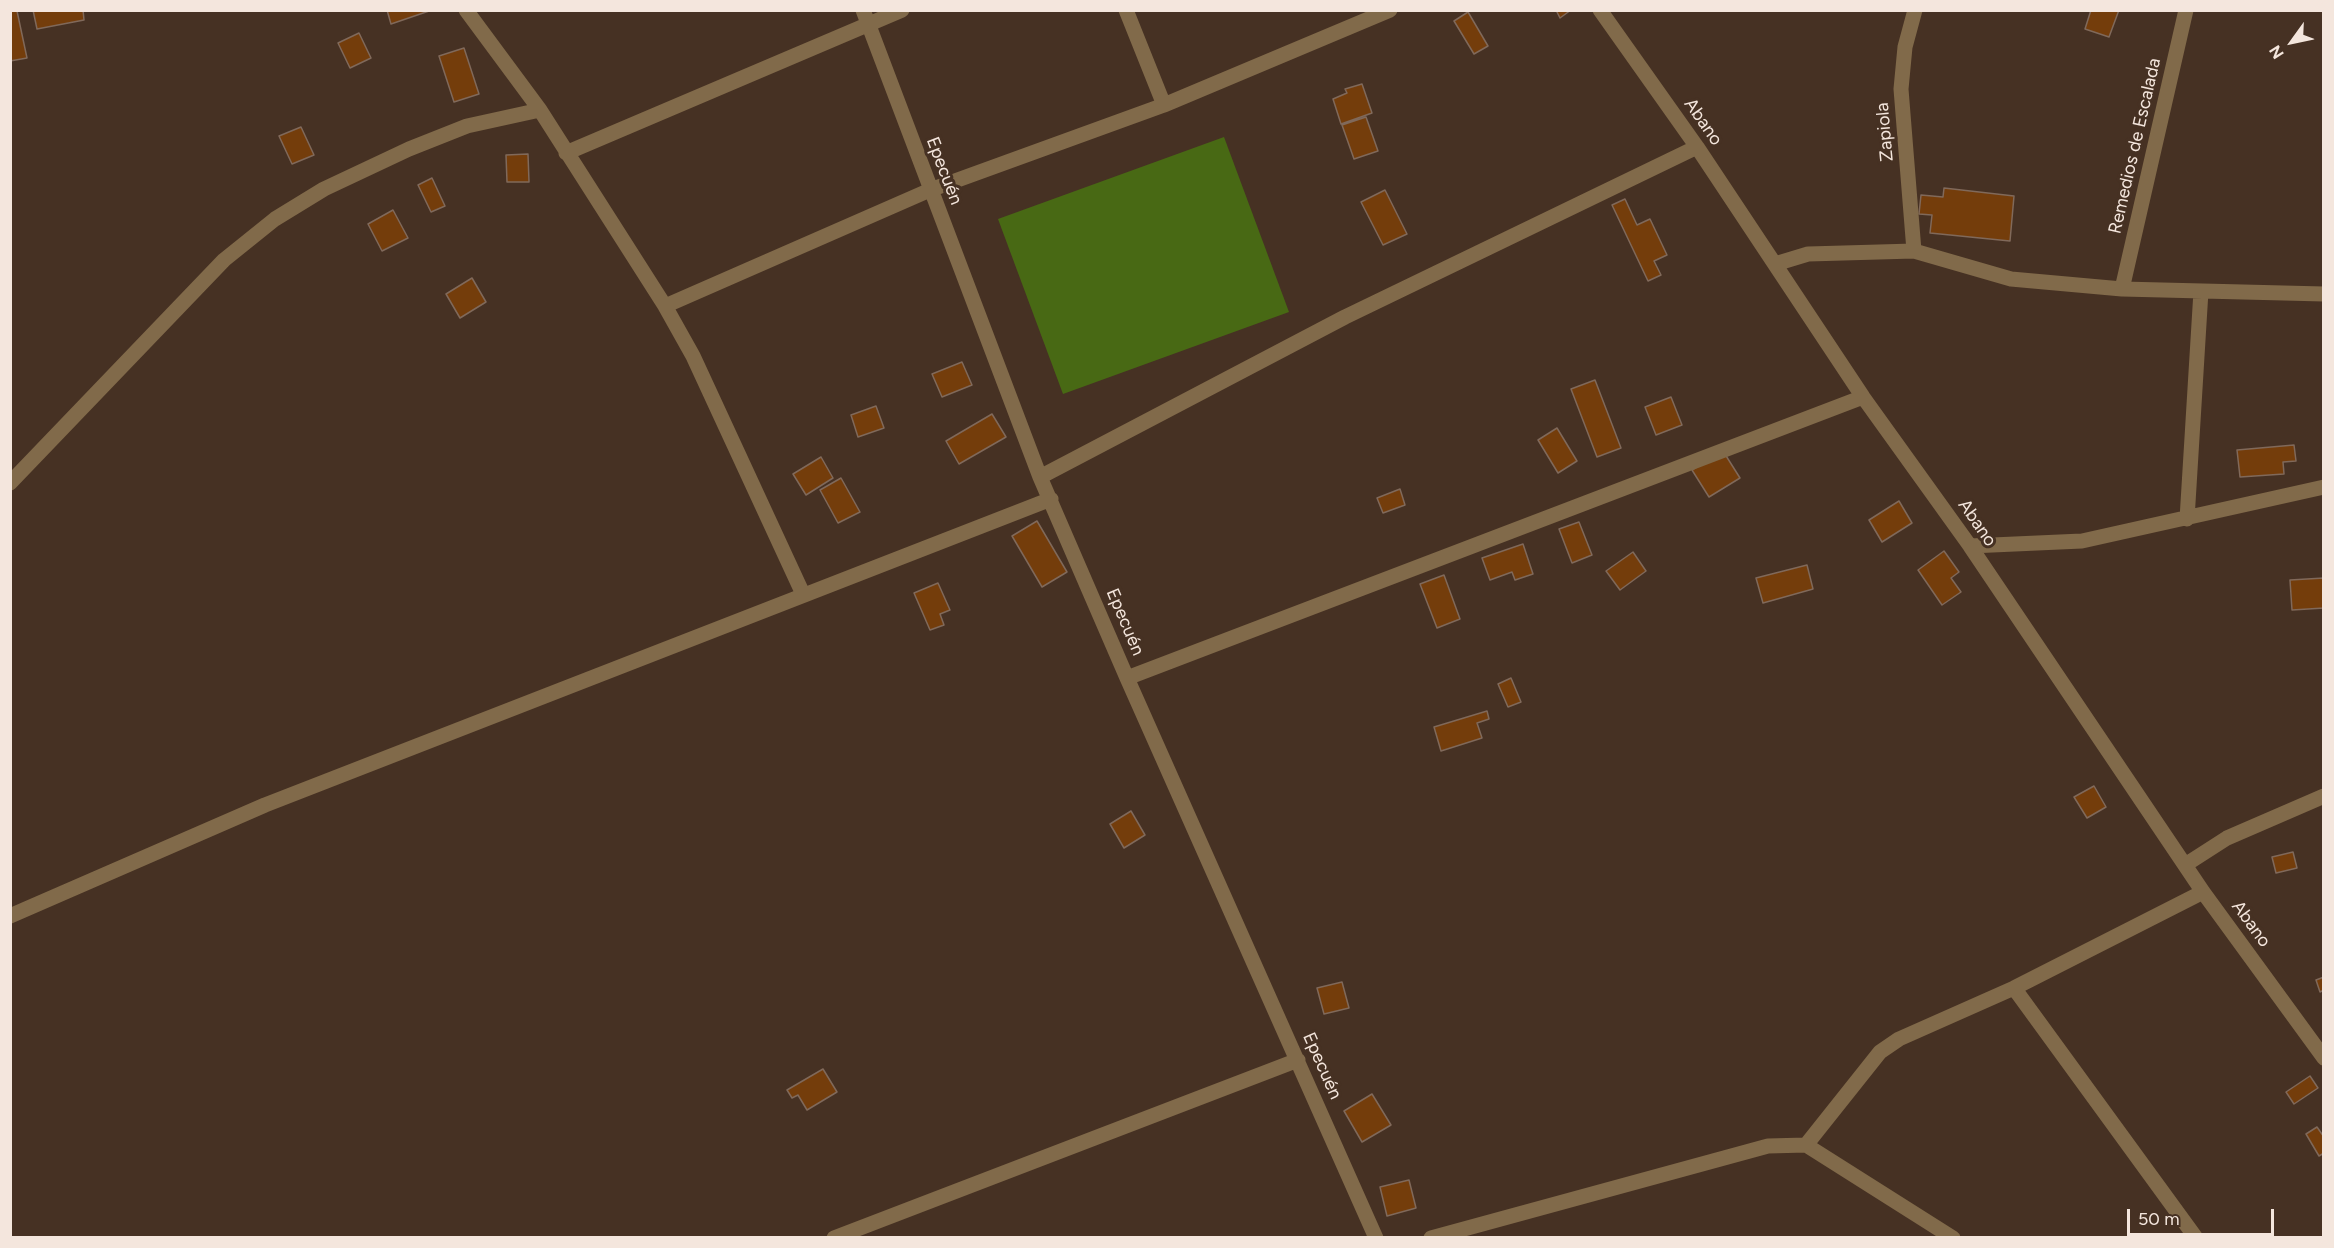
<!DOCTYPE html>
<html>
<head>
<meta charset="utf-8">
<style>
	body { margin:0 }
	#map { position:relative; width:2334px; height:1248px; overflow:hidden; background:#463123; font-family:Figtree,sans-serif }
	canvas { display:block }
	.frame { position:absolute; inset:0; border:12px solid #f4e6dd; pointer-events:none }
	.north { position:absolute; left:2262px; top:12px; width:60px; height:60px; -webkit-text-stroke:4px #463123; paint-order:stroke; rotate:237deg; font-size:16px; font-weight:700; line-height:24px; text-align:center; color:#f4e6dd }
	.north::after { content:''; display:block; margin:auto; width:21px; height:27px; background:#f4e6dd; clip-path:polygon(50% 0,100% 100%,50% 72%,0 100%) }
	.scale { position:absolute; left:2127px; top:1209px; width:147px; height:27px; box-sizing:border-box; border:3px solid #f4e6dd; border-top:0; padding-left:8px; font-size:18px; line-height:21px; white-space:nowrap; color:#f4e6dd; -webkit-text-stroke:4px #463123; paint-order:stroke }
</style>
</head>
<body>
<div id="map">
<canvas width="2334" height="1248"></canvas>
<div class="frame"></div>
<div class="north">N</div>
<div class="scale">50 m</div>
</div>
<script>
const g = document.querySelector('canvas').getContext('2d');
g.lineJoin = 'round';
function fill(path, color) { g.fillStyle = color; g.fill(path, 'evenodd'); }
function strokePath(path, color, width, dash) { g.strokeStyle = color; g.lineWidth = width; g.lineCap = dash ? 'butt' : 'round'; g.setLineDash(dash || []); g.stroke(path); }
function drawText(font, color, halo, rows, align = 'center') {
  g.font = font + ' Figtree,sans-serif'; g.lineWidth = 6; g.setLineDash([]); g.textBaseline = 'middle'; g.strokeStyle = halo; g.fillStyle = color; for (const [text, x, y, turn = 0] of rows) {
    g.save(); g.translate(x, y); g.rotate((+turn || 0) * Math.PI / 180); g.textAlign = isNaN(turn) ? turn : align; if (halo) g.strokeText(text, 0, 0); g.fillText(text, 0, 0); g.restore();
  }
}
fill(new Path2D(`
	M 1224,137 L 1289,312 L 1063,394 L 998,219 Z`), '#486914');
const building = new Path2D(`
	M 10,10 L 21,10 L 17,11 L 27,58 L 10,61 Z
	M 33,10 L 83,10 L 84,20 L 37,29 Z
	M 387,10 L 432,10 L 391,24 Z
	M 1556,10 L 1571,10 L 1560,18 Z
	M 2091,10 L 2119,10 L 2109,37 L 2085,29 Z
	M 1468,12 L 1488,46 L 1474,54 L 1454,21 Z
	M 359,33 L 371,58 L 350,68 L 338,43 Z
	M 464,48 L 479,94 L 454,102 L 439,56 Z
	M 1362,84 L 1372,113 L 1341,124 L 1333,99 L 1347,93 L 1345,89 Z
	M 1366,117 L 1378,151 L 1354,159 L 1342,125 Z
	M 301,127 L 314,155 L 292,164 L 279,136 Z
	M 528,154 L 529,182 L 507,182 L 506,155 Z
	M 432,178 L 445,206 L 431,212 L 418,185 Z
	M 1944,188 L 2014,196 L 2010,241 L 1930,233 L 1932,215 L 1919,214 L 1921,195 L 1943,197 Z
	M 1385,190 L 1407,234 L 1383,245 L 1361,202 Z
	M 1625,199 L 1637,225 L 1650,219 L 1667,255 L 1654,261 L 1661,275 L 1648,281 L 1612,205 Z
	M 393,210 L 408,238 L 382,251 L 368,224 Z
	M 472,278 L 486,302 L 460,318 L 446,294 Z
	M 962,362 L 972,385 L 942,397 L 932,374 Z
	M 1595,380 L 1621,448 L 1597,457 L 1571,389 Z
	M 1671,397 L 1682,425 L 1656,435 L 1645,407 Z
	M 876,406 L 884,428 L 858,437 L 851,415 Z
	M 992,414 L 1006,437 L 959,464 L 946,441 Z
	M 1557,428 L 1577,461 L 1558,473 L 1538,440 Z
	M 2294,445 L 2296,461 L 2283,462 L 2284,474 L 2240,477 L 2237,450 Z
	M 1723,451 L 1740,478 L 1709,497 L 1692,470 Z
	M 821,457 L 833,478 L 806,495 L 793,474 Z
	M 841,478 L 860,512 L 838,523 L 820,490 Z
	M 1400,489 L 1405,505 L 1383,513 L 1377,498 Z
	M 1899,501 L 1912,523 L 1882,542 L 1869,520 Z
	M 1037,521 L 1067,572 L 1042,587 L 1012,536 Z
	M 1579,522 L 1592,555 L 1572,563 L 1559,529 Z
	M 1523,544 L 1533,574 L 1515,580 L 1512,572 L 1490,580 L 1482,558 Z
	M 1944,551 L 1959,572 L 1951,578 L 1961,592 L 1942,605 L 1918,570 Z
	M 1633,552 L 1646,571 L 1620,590 L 1606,571 Z
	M 1807,565 L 1813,589 L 1763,603 L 1756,578 Z
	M 1444,575 L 1460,619 L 1437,628 L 1420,584 Z
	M 2324,578 L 2324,608 L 2292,610 L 2290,580 Z
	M 938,583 L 950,610 L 940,614 L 944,625 L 930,630 L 914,593 Z
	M 1511,678 L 1521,702 L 1508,707 L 1498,684 Z
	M 1487,711 L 1489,719 L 1477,723 L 1482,738 L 1441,751 L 1434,727 Z
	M 2094,786 L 2106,807 L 2087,818 L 2074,797 Z
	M 1131,811 L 1145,835 L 1124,848 L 1110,824 Z
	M 2293,852 L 2297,868 L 2276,873 L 2272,857 Z
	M 2324,977 L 2324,990 L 2320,992 L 2316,980 Z
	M 1342,982 L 1349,1008 L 1324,1014 L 1317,988 Z
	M 823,1069 L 837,1092 L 807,1110 L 798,1095 L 792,1098 L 787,1090 Z
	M 2310,1076 L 2318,1088 L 2294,1104 L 2286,1092 Z
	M 1372,1094 L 1391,1125 L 1362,1142 L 1344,1111 Z
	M 2317,1127 L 2324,1137 L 2324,1153 L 2319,1156 L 2306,1134 Z
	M 1409,1180 L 1416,1208 L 1387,1216 L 1380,1187 Z`);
fill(building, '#743d0b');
strokePath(building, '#80695a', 1.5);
strokePath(new Path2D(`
	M 466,10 L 540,110 L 665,306 L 693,356 L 803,594
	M 863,10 L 1040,477 L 1127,678 L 1376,1238
	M 1126,10 L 1164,105
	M 1600,10 L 1697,147 L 1863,397 L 1970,546 L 2203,892 L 2324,1058
	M 566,153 L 902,10
	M 1914,251 L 1901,89 L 1905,47 L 1915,10
	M 1775,264 L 1808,254 L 1914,251 L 2011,279 L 2122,289 L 2324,294
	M 2122,289 L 2186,10
	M 665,306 L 930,190 L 1164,105 L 1390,10
	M 1040,477 L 1345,317 L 1697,147
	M 10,483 L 224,260 L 275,219 L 324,189 L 409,149 L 467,126 L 540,110
	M 2187,519 L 2201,291
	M 1970,546 L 2082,541 L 2324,487
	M 1127,678 L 1863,397
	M 2185,865 L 2227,838 L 2324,796
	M 10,916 L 265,805 L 1051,499
	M 2014,988 L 2196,1238
	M 1806,1145 L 1880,1052 L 1899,1039 L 2014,988 L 2203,892
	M 834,1238 L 1298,1060
	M 1431,1238 L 1768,1146 L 1806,1145 L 1953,1238`), '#816a4a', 15);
drawText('18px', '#f4e6dd', '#463123', [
	["Abano",1703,122,55],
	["Zapiola",1885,132,-95],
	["Remedios de Escalada",2135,146,-77],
	["Epecuén",944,171,69],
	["Abano",1977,523,55],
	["Epecuén",1125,622,67],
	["Abano",2251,924,54],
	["Epecuén",1322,1066,66]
]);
</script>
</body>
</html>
